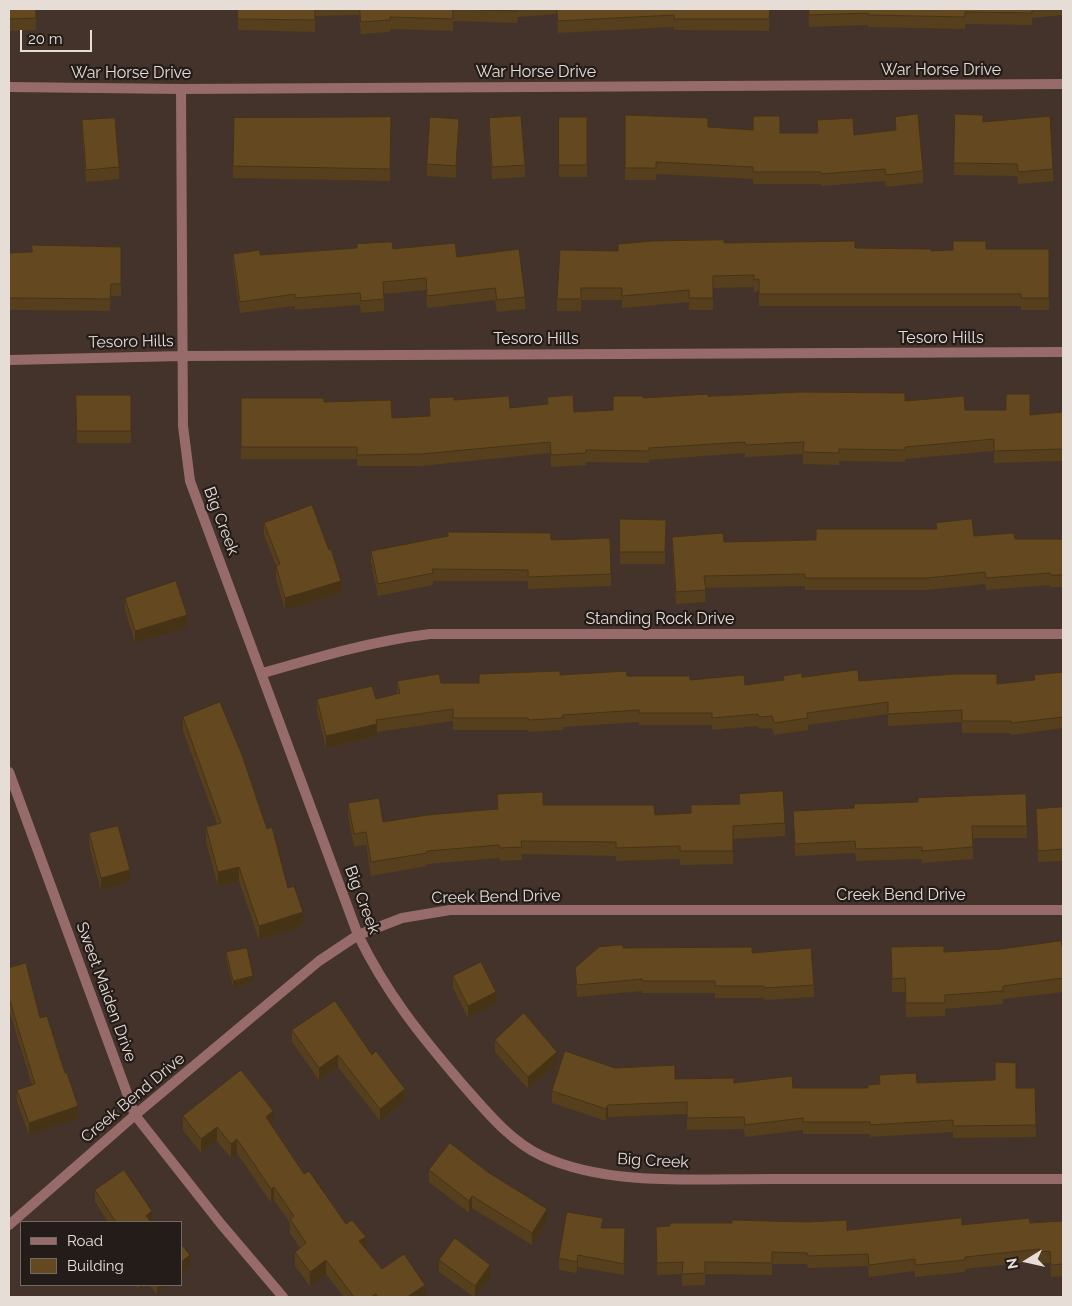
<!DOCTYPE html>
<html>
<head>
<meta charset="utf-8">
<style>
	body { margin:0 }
	#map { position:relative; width:1072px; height:1306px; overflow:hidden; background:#43332b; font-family:Raleway,sans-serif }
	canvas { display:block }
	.frame { position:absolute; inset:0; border:10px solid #e7ddd7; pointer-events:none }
	.legend { position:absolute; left:20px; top:1221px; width:162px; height:65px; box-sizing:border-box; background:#241c19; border:1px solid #726965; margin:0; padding:6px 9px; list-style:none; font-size:15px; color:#e7ddd7 }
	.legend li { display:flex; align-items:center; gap:10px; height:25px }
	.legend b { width:25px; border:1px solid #726965 }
	.north { position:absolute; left:1002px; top:1236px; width:50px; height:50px; -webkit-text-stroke:4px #241c19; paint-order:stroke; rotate:260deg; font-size:14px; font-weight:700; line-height:20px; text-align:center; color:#e7ddd7 }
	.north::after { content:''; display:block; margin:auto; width:18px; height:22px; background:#e7ddd7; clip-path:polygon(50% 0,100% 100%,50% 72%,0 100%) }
	.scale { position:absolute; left:20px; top:30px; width:72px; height:22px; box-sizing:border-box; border:2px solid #e7ddd7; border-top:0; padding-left:6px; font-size:15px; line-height:18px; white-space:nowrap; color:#e7ddd7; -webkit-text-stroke:4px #241c19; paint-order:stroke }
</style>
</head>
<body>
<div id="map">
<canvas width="1072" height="1306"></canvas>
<div class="frame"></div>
<ul class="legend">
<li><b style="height:6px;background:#976b6a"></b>Road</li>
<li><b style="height:14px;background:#644920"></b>Building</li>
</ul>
<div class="north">N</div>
<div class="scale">20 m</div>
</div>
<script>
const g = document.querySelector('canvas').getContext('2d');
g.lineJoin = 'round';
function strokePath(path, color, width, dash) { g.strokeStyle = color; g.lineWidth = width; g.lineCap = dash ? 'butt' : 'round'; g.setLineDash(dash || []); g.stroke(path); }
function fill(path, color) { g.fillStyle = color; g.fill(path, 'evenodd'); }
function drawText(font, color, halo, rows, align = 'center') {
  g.font = font + ' Raleway,sans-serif'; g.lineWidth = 4.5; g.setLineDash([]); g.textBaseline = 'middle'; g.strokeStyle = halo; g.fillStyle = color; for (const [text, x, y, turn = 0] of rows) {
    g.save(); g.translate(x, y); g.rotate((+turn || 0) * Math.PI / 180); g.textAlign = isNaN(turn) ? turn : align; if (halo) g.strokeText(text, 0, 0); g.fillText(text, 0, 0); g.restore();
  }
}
strokePath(new Path2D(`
	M 9,87 L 181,89 L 1063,84
	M 181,89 L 183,426 L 190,481 L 358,935 C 387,994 420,1035 463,1085 C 486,1111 510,1141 542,1156 C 611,1188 705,1178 781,1179 C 875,1179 969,1179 1063,1179
	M 9,360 L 182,356 L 1063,352
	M 263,673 C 318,657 372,641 430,634 L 1063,634
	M 9,772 L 135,1115 L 221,1224 L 283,1297
	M 9,1225 L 135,1115 L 319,961 L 358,935 L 402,918 L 450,910 L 1063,910`), '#976b6a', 10);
fill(new Path2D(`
	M 9,9 L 36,18 L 36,30 L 9,31 Z
	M 238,9 L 770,9 L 769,31 L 674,30 L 674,27 L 558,33 L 557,14 L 518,17 L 517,23 L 453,21 L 453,31 L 390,29 L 390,32 L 361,34 L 359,15 L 315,16 L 315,32 L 238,30 Z
	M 808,9 L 1063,9 L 1063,15 L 1032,18 L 1032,25 L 965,24 L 965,29 L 868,27 L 868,25 L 809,27 Z
	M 955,114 L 983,122 L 1053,169 L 1053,181 L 1018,184 L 1017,176 L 954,175 Z
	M 625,115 L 708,127 L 780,133 L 817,133 L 817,120 L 854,135 L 895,131 L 895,117 L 923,171 L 923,183 L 886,187 L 885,181 L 821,186 L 821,184 L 753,184 L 753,179 L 656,174 L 656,180 L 625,180 Z
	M 391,117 L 390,181 L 233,178 L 233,166 Z
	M 559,117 L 587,117 L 587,177 L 559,177 Z
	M 489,118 L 525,165 L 525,177 L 492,179 L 489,130 Z
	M 82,120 L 119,167 L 119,179 L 86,182 L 82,132 Z
	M 459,131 L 456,178 L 427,176 L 427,164 Z
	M 724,243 L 931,251 L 986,249 L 1049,249 L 1049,310 L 1021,310 L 1021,306 L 759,306 L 759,291 L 754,292 L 754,287 L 713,288 L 713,310 L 689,310 L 689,302 L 622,308 L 622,300 L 581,300 L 581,311 L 557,311 L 557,299 L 618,251 L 618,244 Z
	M 121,247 L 121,296 L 111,296 L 110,311 L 19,310 L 9,310 L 9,253 Z
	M 393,249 L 457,257 L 525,297 L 525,309 L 497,312 L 495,300 L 427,308 L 426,290 L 384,294 L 384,311 L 361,313 L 360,305 L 295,310 L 295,306 L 240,313 L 233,266 L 233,254 L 260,255 Z
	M 76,395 L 131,395 L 131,443 L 77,443 Z
	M 708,396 L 905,401 L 965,410 L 1030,415 L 1063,412 L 1063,461 L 994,463 L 994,451 L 905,459 L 905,462 L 839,461 L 839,465 L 803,464 L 803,454 L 745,457 L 745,453 L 649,460 L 649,463 L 586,462 L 586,465 L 551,467 L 550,453 L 421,466 L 357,466 L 357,459 L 241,459 L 241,398 L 324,402 L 392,418 L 430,416 L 429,398 L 454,400 L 510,408 L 574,412 L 613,410 L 643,398 Z
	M 620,519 L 666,520 L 665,564 L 620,564 Z
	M 264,523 L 341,593 L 285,610 L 276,578 L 276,566 L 264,535 Z
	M 936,523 L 974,536 L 1015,539 L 1063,539 L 1063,587 L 1050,587 L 1050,585 L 986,590 L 985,584 L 927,590 L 805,590 L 805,586 L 705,588 L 706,602 L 676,604 L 672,549 L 672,537 L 724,542 L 816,540 L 936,529 Z
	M 551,540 L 611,574 L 611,586 L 528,589 L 528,581 L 433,581 L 433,585 L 378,596 L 371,563 L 371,551 Z
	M 125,598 L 187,627 L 135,643 L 125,610 Z
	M 1063,672 L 1063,728 L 1011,735 L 1011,733 L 962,733 L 962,722 L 888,726 L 888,714 L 808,725 L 808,730 L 774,735 L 772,728 L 759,729 L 758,726 L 712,730 L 712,725 L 639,725 L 639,722 L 563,727 L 563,730 L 529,732 L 528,730 L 453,730 L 453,721 L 377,732 L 377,736 L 326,748 L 317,711 L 317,699 L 376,699 L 397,694 L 397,681 L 441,683 L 479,683 L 560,675 L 627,676 L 690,680 L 745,685 L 783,680 L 783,676 L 859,681 L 997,684 L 1034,680 Z
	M 183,717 L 267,829 L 288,888 L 303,926 L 259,940 L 239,881 L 218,886 L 206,841 L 206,827 L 217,824 L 183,731 Z
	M 497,794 L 543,805 L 655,815 L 691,813 L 739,804 L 739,794 L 785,823 L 785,836 L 733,839 L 733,864 L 680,865 L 680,859 L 616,861 L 616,856 L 522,854 L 522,860 L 500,861 L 499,858 L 427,864 L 427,866 L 371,876 L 366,845 L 354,847 L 348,816 L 348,803 L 383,822 L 497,809 Z
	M 1026,794 L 1027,838 L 973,838 L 973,859 L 922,863 L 922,859 L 856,861 L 855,853 L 795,856 L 793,811 L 854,808 L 918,802 Z
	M 1063,807 L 1063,861 L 1038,862 L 1036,809 Z
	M 89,833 L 130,882 L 101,890 L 89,845 Z
	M 891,947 L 944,952 L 1063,947 L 1063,992 L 1003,999 L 1003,1004 L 945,1009 L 945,1016 L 906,1017 L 905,992 L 892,992 Z
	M 623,948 L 752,953 L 814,985 L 814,997 L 764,1000 L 764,998 L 715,998 L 715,993 L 642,993 L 642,991 L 577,997 L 575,968 Z
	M 226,952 L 253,982 L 233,987 L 226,958 Z
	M 9,968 L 40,1018 L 78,1118 L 29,1135 L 17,1102 L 17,1090 L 32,1085 L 10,1013 Z
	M 453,976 L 496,1004 L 468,1018 L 453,988 Z
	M 292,1030 L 372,1055 L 405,1101 L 380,1121 L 338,1067 L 319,1080 L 292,1042 Z
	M 495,1040 L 557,1064 L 528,1089 L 495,1052 Z
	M 615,1068 L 675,1079 L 793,1088 L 868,1088 L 879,1084 L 879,1075 L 917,1083 L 1016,1088 L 1035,1088 L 1036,1137 L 953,1138 L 953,1132 L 870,1137 L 870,1134 L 803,1134 L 803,1130 L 745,1137 L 744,1129 L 687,1130 L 687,1114 L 608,1117 L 606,1121 L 552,1103 L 552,1091 Z
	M 183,1116 L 273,1125 L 272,1126 L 304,1174 L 346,1224 L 382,1269 L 425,1297 L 344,1297 L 326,1274 L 310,1286 L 295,1266 L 295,1252 L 300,1248 L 290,1233 L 290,1223 L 274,1200 L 271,1203 L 237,1153 L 231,1158 L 217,1141 L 201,1153 L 183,1130 Z
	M 429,1170 L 547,1221 L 532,1245 L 472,1208 L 469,1213 L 429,1182 Z
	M 95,1190 L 152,1222 L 108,1222 L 95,1202 Z
	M 1063,1221 L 1063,1276 L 1051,1277 L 1050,1263 L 1040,1263 L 1040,1261 L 965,1269 L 965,1272 L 915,1277 L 915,1271 L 869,1277 L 868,1266 L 808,1268 L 807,1264 L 772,1264 L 772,1275 L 705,1274 L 705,1285 L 682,1286 L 682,1274 L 657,1275 L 656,1227 L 847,1230 Z
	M 603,1228 L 625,1228 L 624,1275 L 578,1267 L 577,1273 L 559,1270 L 559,1258 Z
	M 439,1260 L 490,1277 L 474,1297 L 439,1272 Z
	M 135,1285 L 145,1285 L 139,1290 Z
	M 149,1285 L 168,1285 L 157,1294 Z`), '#563f1c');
fill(new Path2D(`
	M 459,119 L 459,131 L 456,178 L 456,166 Z
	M 341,581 L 341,593 L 285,610 L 285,598 Z
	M 187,615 L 187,627 L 135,643 L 135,631 Z
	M 377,724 L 377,736 L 326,748 L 326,736 Z
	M 239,867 L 239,881 L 218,886 L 218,872 Z
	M 130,870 L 130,882 L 101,890 L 101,878 Z
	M 303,912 L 303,926 L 259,940 L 259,926 Z
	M 253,976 L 253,982 L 233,987 L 233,981 Z
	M 496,992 L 496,1004 L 468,1018 L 468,1006 Z
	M 10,1001 L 10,1013 L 9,1014 L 9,1002 Z
	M 557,1052 L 557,1064 L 528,1089 L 528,1077 Z
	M 338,1055 L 338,1067 L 319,1080 L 319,1068 Z
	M 405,1089 L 405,1101 L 380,1121 L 380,1109 Z
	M 608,1105 L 608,1117 L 606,1121 L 606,1109 Z
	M 78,1106 L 78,1118 L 29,1135 L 29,1123 Z
	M 273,1111 L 273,1125 L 266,1130 L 266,1117 Z
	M 217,1127 L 217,1141 L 201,1153 L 201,1139 Z
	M 237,1139 L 237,1153 L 231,1158 L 231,1144 Z
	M 274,1187 L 274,1200 L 271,1203 L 271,1189 Z
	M 472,1196 L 472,1208 L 469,1213 L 469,1201 Z
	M 547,1209 L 547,1221 L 532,1245 L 532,1233 Z
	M 152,1211 L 152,1222 L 146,1222 L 146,1216 Z
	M 366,1237 L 366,1250 L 359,1241 Z
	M 190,1255 L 190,1267 L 181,1274 L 181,1262 Z
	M 578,1255 L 578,1267 L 577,1273 L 577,1262 Z
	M 326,1260 L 326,1274 L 310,1286 L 310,1272 Z
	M 490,1265 L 490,1277 L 475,1297 L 475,1286 Z
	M 139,1285 L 145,1285 L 139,1290 Z
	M 157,1285 L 168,1285 L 157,1294 Z
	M 425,1285 L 425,1297 L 407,1297 Z`), '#463316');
const building = new Path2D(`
	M 9,9 L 36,9 L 36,18 L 9,19 Z
	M 238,9 L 315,9 L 315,20 L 238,19 Z
	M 360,9 L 517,9 L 517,11 L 453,9 L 453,19 L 390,17 L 390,20 L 361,22 Z
	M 557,9 L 770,9 L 769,19 L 674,19 L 674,15 L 558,21 Z
	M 809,9 L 1032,9 L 1032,13 L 965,12 L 965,17 L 868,15 L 868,13 L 809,15 Z
	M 918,114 L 923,171 L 886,175 L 885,169 L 821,174 L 821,172 L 753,172 L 753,167 L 656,162 L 656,168 L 625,168 L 625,115 L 708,118 L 708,127 L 753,130 L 753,116 L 780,116 L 780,133 L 818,133 L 817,120 L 853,118 L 854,135 L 896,130 L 895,117 Z
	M 955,114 L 983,115 L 983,122 L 1050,116 L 1053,169 L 1018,172 L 1017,164 L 954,163 Z
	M 521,116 L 525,165 L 492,167 L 489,118 Z
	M 391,117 L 390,169 L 233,166 L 234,118 Z
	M 430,117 L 459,119 L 456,166 L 427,164 Z
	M 559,117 L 587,117 L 587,165 L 559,165 Z
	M 115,118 L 119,167 L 86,170 L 82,120 Z
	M 724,240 L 724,243 L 855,241 L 855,248 L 930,249 L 931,251 L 953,250 L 953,241 L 986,241 L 986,249 L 1049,249 L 1049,298 L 1021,298 L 1021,294 L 759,294 L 759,279 L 754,280 L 754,275 L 713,276 L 713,298 L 689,298 L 689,290 L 622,296 L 622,288 L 581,288 L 581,299 L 557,299 L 560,250 L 618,251 L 618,244 L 653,241 Z
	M 392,242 L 393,249 L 455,243 L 457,257 L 519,249 L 525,297 L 497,300 L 495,288 L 427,296 L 426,278 L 383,282 L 384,299 L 361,301 L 360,293 L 295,298 L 295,294 L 240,302 L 233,254 L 260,250 L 260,255 L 357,248 L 357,244 Z
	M 32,245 L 121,247 L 121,284 L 111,284 L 110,299 L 19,298 L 9,298 L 9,253 L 32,252 Z
	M 801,392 L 905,393 L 905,401 L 964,396 L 965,410 L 1006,410 L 1006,394 L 1030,394 L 1030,415 L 1063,412 L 1063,449 L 994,451 L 994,439 L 905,447 L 905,450 L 839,449 L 839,453 L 803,452 L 804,442 L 745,445 L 745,442 L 649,448 L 649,451 L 586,450 L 586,453 L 551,455 L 550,442 L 421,454 L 357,455 L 357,447 L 241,447 L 241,398 L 324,398 L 324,402 L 391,400 L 392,418 L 430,416 L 429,398 L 454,397 L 454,400 L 509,396 L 510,408 L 548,404 L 547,397 L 573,395 L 574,412 L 613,410 L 613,396 L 643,396 L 643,398 L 708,394 L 708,396 Z
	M 76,395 L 131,395 L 131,431 L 77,431 Z
	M 312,505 L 329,550 L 331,549 L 341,581 L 285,598 L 276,566 L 280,564 L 264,523 Z
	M 620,519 L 666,520 L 665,552 L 620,552 Z
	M 972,519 L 974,536 L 1014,533 L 1015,539 L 1063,539 L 1063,575 L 1050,575 L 1050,573 L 986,578 L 985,572 L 927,578 L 805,578 L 805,574 L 704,576 L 706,590 L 676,592 L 672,537 L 723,533 L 724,542 L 816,540 L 816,529 L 937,529 L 936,523 Z
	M 448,532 L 551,533 L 551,540 L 610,538 L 611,574 L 528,577 L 528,570 L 432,569 L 433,573 L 378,584 L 371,551 L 448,536 Z
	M 176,581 L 187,615 L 135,631 L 125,598 Z
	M 858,670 L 859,681 L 955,674 L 997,674 L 997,684 L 1035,680 L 1034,675 L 1054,673 L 1063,672 L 1063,717 L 1011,723 L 1011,721 L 962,721 L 962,710 L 888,714 L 888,702 L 807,713 L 808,718 L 774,723 L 772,716 L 759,717 L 758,714 L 712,718 L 712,713 L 639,713 L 639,710 L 563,715 L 563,718 L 529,720 L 528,718 L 453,718 L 453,709 L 376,720 L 377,724 L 326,736 L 317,699 L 372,686 L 376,699 L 400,693 L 397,681 L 439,674 L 441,683 L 479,683 L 479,674 L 560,671 L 560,675 L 626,671 L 627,676 L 690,676 L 690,680 L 744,675 L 745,685 L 784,680 L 783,676 L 802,673 L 802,677 Z
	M 220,702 L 242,755 L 267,829 L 272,827 L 288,888 L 294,886 L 303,912 L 259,926 L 239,867 L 218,872 L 206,827 L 221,823 L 183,717 Z
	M 783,791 L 785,823 L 733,826 L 733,851 L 680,851 L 680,846 L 616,848 L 616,842 L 521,841 L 522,847 L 500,848 L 499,845 L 427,851 L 427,853 L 371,862 L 366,832 L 354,834 L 348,803 L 379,798 L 383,822 L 427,815 L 498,809 L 497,794 L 543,792 L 543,805 L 654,805 L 655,815 L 691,813 L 691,805 L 740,804 L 739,794 Z
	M 1026,794 L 1027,826 L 972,826 L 973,847 L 922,851 L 922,847 L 856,849 L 855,841 L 795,844 L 793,811 L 854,808 L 854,804 L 918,802 L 918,798 Z
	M 1063,807 L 1063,849 L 1038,851 L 1036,809 Z
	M 118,826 L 130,870 L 101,878 L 89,833 Z
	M 1061,941 L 1062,947 L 1063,947 L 1063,978 L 1003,986 L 1003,991 L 945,995 L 945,1003 L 906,1003 L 905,978 L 892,979 L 891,947 L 944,946 L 944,952 L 1001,949 Z
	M 623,945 L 623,948 L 752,947 L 752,953 L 811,948 L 814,985 L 764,988 L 764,986 L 715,986 L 715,981 L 642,981 L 642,979 L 577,985 L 575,968 L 599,947 Z
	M 247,948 L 253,976 L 233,981 L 226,952 Z
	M 481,962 L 496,992 L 468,1006 L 453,976 Z
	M 26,963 L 40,1018 L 47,1016 L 65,1073 L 67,1073 L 78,1106 L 29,1123 L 17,1090 L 35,1084 L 10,1001 L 9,1002 L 9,968 Z
	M 335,1001 L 372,1055 L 376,1051 L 405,1089 L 380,1109 L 338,1055 L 319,1068 L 292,1030 Z
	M 524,1013 L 557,1052 L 528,1077 L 495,1040 Z
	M 565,1051 L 615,1068 L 675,1065 L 675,1079 L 734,1078 L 734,1083 L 792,1076 L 793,1088 L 868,1088 L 868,1085 L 880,1084 L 879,1075 L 916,1073 L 917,1083 L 995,1080 L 995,1062 L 1016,1063 L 1016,1088 L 1035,1088 L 1036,1125 L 953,1126 L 953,1120 L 870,1125 L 870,1122 L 803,1122 L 803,1118 L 745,1125 L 744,1117 L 687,1118 L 687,1102 L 608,1105 L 606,1109 L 552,1091 Z
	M 241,1070 L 273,1111 L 266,1117 L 304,1174 L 309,1171 L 346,1224 L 352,1220 L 366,1237 L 359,1241 L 382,1269 L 404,1254 L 425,1285 L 407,1297 L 378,1297 L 376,1294 L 371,1297 L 354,1297 L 326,1260 L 310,1272 L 295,1252 L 306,1243 L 290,1219 L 294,1216 L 274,1187 L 271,1189 L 237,1139 L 231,1144 L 217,1127 L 201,1139 L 183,1116 Z
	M 450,1143 L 489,1173 L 547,1209 L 532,1233 L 472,1196 L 469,1201 L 429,1170 Z
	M 124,1170 L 152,1211 L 146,1216 L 151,1222 L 116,1222 L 95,1190 Z
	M 567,1212 L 603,1218 L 601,1228 L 625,1228 L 624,1264 L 578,1255 L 577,1262 L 559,1258 Z
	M 962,1218 L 962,1225 L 1029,1218 L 1030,1223 L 1063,1221 L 1063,1264 L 1051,1265 L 1050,1251 L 1040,1252 L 1040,1249 L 965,1257 L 965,1260 L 915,1265 L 915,1259 L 869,1265 L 868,1254 L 808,1256 L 807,1253 L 772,1252 L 772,1263 L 705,1262 L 705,1273 L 682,1274 L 683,1262 L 657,1263 L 656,1227 L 670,1226 L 670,1223 L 732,1223 L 732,1220 L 807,1222 L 847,1220 L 847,1230 Z
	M 455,1238 L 490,1265 L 475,1286 L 439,1260 Z
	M 181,1244 L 190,1255 L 181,1262 Z`);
fill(building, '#644920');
strokePath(building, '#463316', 1);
drawText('16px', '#e7ddd7', '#241c19', [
	["War Horse Drive",941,70],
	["War Horse Drive",536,72],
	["War Horse Drive",131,73],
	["Tesoro Hills",941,338],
	["Tesoro Hills",536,339],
	["Tesoro Hills",131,342,-1],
	["Big Creek",221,521,69],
	["Standing Rock Drive",660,619],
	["Creek Bend Drive",901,895],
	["Creek Bend Drive",496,897,-1],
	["Big Creek",362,900,69],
	["Sweet Maiden Drive",106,992,70],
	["Creek Bend Drive",133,1098,-40],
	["Big Creek",653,1161,3]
]);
</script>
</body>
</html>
